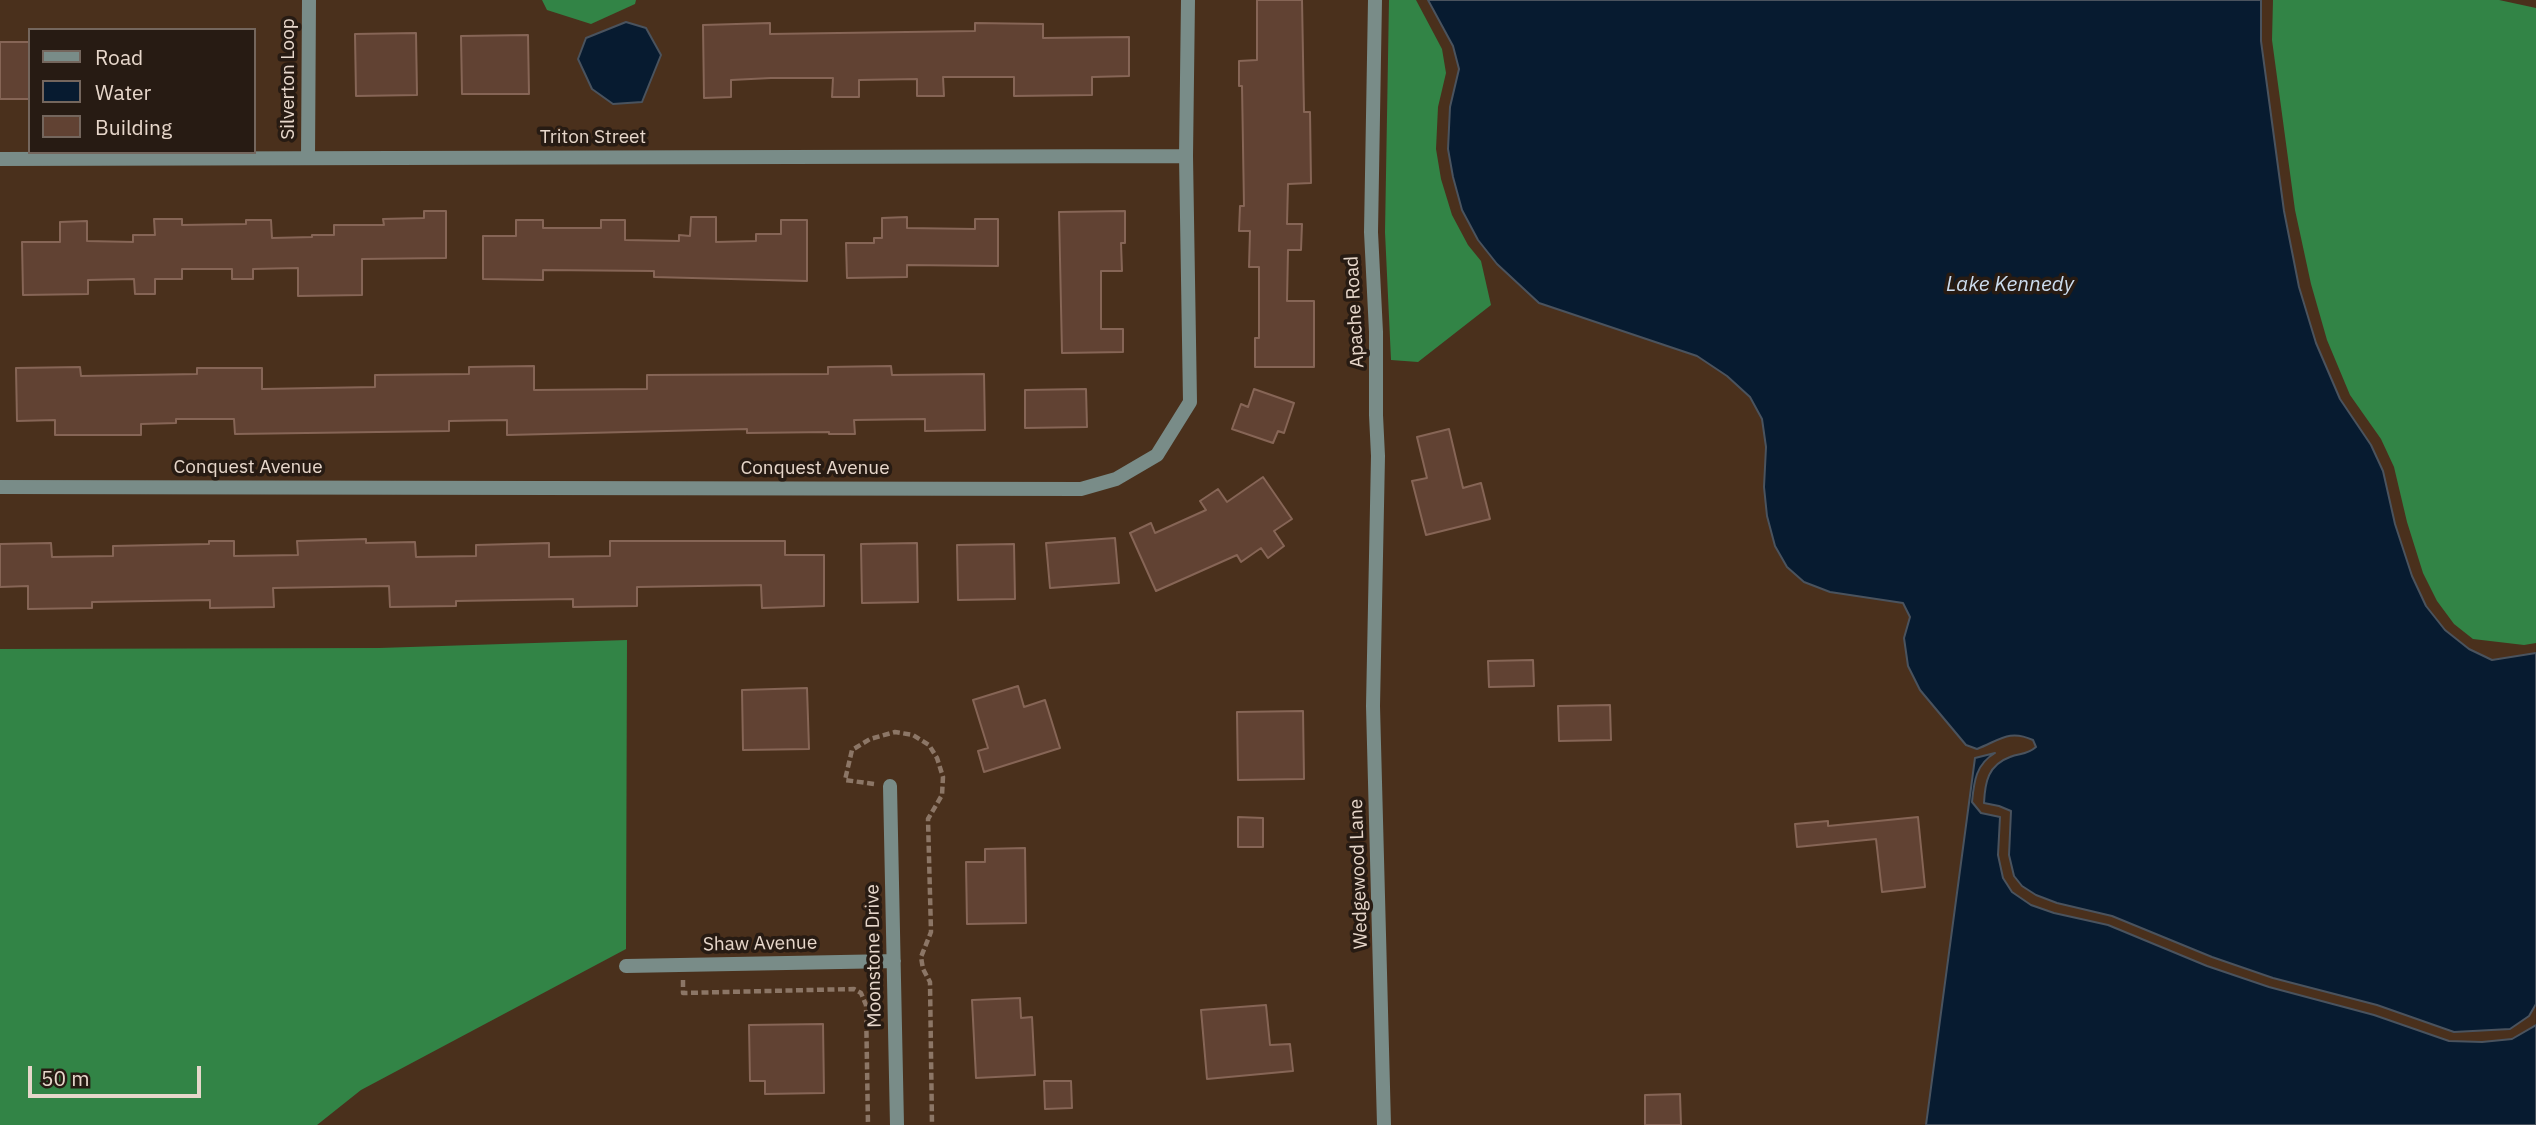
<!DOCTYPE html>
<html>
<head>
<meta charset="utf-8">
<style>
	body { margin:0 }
	#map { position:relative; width:2536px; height:1125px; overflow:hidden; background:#4a301c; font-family:"IBM Plex Sans",sans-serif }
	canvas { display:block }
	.legend { position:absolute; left:28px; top:28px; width:228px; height:126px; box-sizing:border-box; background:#271b13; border:2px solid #74665d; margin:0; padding:9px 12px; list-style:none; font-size:21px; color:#e7d7cb }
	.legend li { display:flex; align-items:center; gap:14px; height:35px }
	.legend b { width:35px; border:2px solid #74665d }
	.scale { position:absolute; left:28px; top:1066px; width:173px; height:32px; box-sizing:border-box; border:4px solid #e7d7cb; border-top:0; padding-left:9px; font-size:21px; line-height:24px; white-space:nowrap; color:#e7d7cb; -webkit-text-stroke:5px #271b13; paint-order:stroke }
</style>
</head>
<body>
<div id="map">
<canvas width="2536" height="1125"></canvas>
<ul class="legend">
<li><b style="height:9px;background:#798c88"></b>Road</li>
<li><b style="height:19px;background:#071b30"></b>Water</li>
<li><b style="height:19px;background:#614233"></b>Building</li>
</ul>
<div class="scale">50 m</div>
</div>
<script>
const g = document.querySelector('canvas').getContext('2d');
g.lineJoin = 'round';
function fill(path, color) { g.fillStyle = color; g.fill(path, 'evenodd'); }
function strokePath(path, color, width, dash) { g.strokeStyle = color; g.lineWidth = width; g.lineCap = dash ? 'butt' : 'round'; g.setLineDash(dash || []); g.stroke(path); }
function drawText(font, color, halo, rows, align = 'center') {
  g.font = font + ' "IBM Plex Sans",sans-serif'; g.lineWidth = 7; g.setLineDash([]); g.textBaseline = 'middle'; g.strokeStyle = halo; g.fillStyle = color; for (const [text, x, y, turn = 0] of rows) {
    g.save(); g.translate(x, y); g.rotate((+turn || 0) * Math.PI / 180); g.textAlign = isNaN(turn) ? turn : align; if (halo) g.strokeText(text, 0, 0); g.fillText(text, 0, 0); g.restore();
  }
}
fill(new Path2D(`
	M 542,0 L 636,0 L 635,4 L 591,24 L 547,10 Z
	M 1389,0 L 1416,0 L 1442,49 L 1446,73 L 1438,107 L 1436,149 L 1441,179 L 1452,215 L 1468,245 L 1481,261 L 1491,305 L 1418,362 L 1391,360 L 1385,232 Z
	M 2273,0 L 2499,0 L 2536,8 L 2536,643 L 2524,645 L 2473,639 L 2454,624 L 2437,601 L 2423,573 L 2407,522 L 2394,467 L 2381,439 L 2350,395 L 2327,340 L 2311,284 L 2295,210 L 2272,40 Z
	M 627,640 L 626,949 L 361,1090 L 317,1125 L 0,1125 L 0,649 L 379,648 Z`), '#328446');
const water = new Path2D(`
	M 1428,0 L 2261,0 L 2261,41 L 2284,211 L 2299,287 L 2316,343 L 2340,399 L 2371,445 L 2383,471 L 2395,524 L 2412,576 L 2426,606 L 2445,630 L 2469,649 L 2492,660 L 2536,653 L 2536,1004 L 2529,1016 L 2510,1029 L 2454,1032 L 2377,1005 L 2273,978 L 2212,957 L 2112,916 L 2057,903 L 2036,895 L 2022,886 L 2014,876 L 2009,855 L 2011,811 L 1999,806 L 1984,803 C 1985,782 1988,765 2010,757 C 2020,753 2027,755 2036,747 L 2033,740 C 2009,729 2000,740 1977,749 L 1966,745 L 1920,690 L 1908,666 L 1904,638 L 1910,617 L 1903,603 L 1830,592 L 1804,582 L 1787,567 L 1775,546 L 1767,516 L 1764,487 L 1766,447 L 1762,419 L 1750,397 L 1727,376 L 1697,356 L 1539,303 L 1497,264 L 1478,240 L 1462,210 L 1453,177 L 1448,149 L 1450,107 L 1459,69 L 1453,46 Z
	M 626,22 L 646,28 L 661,55 L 642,102 L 613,104 L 592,89 L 578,59 L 586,38 Z
	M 1995,753 C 1976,764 1974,781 1972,802 L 1981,813 L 2000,817 L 1998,855 L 2003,878 L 2012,892 L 2031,905 L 2054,913 L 2108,925 L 2207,966 L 2269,987 L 2374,1015 L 2449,1041 L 2482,1042 L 2512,1039 L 2536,1025 L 2536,1125 L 1926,1125 L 1975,758 Z`);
fill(water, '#071b30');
strokePath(water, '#4a535e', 2);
const building = new Path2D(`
	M 1257,0 L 1302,0 L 1304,112 L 1310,112 L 1311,183 L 1288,184 L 1287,224 L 1302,224 L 1301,250 L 1288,250 L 1287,301 L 1314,301 L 1314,367 L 1255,367 L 1255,338 L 1259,338 L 1259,267 L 1249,267 L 1250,231 L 1239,231 L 1240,206 L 1244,206 L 1242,86 L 1239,86 L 1239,61 L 1257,60 Z
	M 770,23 L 770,34 L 975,31 L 975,23 L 1043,24 L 1043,38 L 1129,37 L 1129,76 L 1092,77 L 1092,95 L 1014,96 L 1014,77 L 943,77 L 944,96 L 917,96 L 917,79 L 859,80 L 859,97 L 832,97 L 833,78 L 771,78 L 731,80 L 731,97 L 704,98 L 703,25 Z
	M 416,33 L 417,95 L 356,96 L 355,34 Z
	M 528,35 L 529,94 L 462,94 L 461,36 Z
	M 0,42 L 30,42 L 30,99 L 0,99 Z
	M 424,211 L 446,211 L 446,258 L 362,259 L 362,295 L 298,296 L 298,268 L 253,269 L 253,279 L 232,279 L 232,269 L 182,269 L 182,279 L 155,279 L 155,294 L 135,294 L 134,279 L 88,280 L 88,294 L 23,295 L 22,242 L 60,242 L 60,222 L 87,221 L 87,241 L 133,242 L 133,235 L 155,235 L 154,219 L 182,219 L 182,225 L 246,224 L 246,220 L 271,220 L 272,238 L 312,237 L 312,235 L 334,235 L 334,225 L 384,225 L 383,219 L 424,218 Z
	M 1125,211 L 1125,243 L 1121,243 L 1122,271 L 1101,271 L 1101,329 L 1123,329 L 1123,352 L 1062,353 L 1059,212 Z
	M 691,217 L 716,217 L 716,242 L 756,241 L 756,234 L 781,234 L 781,220 L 807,220 L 807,281 L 654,277 L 654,271 L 543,270 L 543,280 L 483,279 L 483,236 L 516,236 L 516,220 L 543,220 L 543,228 L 601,228 L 601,220 L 625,220 L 625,240 L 679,241 L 679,235 L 690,236 Z
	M 907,217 L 907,228 L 975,229 L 975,219 L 998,219 L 998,266 L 907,265 L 907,277 L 847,278 L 846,243 L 874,243 L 874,238 L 882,238 L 882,218 Z
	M 534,366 L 534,390 L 647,389 L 647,375 L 828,374 L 828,367 L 891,366 L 892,375 L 984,374 L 985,430 L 925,431 L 925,419 L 854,420 L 855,434 L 829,434 L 829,432 L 747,433 L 747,429 L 507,435 L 507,420 L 449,421 L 449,431 L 235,434 L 234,419 L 176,419 L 176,423 L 141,424 L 141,435 L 55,435 L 55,420 L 17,421 L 16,368 L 80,367 L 81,376 L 197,374 L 197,368 L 262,368 L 262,389 L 375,387 L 375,375 L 469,374 L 469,367 Z
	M 1086,389 L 1087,427 L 1025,428 L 1025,390 Z
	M 1254,389 L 1294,403 L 1284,433 L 1278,431 L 1273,443 L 1232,429 L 1241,404 L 1248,407 Z
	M 1449,429 L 1463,488 L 1481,483 L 1490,519 L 1426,535 L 1412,481 L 1427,478 L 1417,437 Z
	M 1263,477 L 1292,519 L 1274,531 L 1284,546 L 1268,558 L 1261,548 L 1241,562 L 1237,555 L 1156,591 L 1130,533 L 1151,523 L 1155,533 L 1206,510 L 1200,501 L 1218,489 L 1227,502 Z
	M 1115,538 L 1119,583 L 1050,588 L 1046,543 Z
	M 366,539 L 366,543 L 415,542 L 416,557 L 476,556 L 476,545 L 549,543 L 549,557 L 610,556 L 610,541 L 785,541 L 785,555 L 824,555 L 824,606 L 762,608 L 761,585 L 637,587 L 637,606 L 573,607 L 573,599 L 456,601 L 456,606 L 390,607 L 389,586 L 273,588 L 274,607 L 210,608 L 210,600 L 92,602 L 92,608 L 28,609 L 28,586 L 0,587 L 0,544 L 51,543 L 52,557 L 113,556 L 113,546 L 209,544 L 209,541 L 234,541 L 234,556 L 298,555 L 297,541 Z
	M 917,543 L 918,602 L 862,603 L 861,544 Z
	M 1014,544 L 1015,599 L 958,600 L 957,545 Z
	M 1533,660 L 1534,686 L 1489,687 L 1488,661 Z
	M 1018,686 L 1024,707 L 1045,700 L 1060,748 L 984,772 L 978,751 L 988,748 L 973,700 Z
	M 807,688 L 809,749 L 743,750 L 742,690 Z
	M 1610,705 L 1611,740 L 1559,741 L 1558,706 Z
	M 1303,711 L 1304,779 L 1238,780 L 1237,712 Z
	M 1238,817 L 1263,818 L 1263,847 L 1238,847 Z
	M 1918,817 L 1925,887 L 1882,892 L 1876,839 L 1797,847 L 1795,824 L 1828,821 L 1828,826 Z
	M 1025,848 L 1026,923 L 967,924 L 966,862 L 985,862 L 985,849 Z
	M 1020,998 L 1021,1018 L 1032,1017 L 1035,1075 L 976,1078 L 972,1000 Z
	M 1266,1005 L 1270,1045 L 1290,1044 L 1293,1071 L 1207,1079 L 1201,1010 Z
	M 823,1024 L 824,1093 L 765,1094 L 765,1081 L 750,1081 L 749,1025 Z
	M 1044,1081 L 1071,1081 L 1072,1108 L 1045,1109 Z
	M 1680,1094 L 1681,1125 L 1645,1125 L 1645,1095 Z`);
fill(building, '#614233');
strokePath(building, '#866556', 2);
strokePath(new Path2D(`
	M 874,784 L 845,780 L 852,750 L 870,739 L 895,732 L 913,735 L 929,745 L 937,758 L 943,777 L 942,795 L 928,819 L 931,932 L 921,957 L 923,969 L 930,982 L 932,1125
	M 683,980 L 683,993 L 854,989 L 861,993 L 866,1005 L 868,1125`), '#8c7666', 4.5, [7, 3.5]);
strokePath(new Path2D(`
	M 1375,0 L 1371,232 L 1376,332 L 1376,415 L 1378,456 L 1373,706 L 1384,1125
	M 308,158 L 309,0
	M 0,159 L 1186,156
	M 0,487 L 1081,489 L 1116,479 L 1157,455 L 1190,402 L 1186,156 L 1188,0
	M 890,786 L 897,1125
	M 626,966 L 894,961`), '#798c88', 14);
drawText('19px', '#e7d7cb', '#271b13', [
	["Silverton Loop",289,79,-90],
	["Triton Street",593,138],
	["Apache Road",1355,312,-93],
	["Conquest Avenue",248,468],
	["Conquest Avenue",815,469],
	["Wedgewood Lane",1359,874,-92],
	["Shaw Avenue",760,944,-1],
	["Moonstone Drive",874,956,-91]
]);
drawText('italic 21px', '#ccdcee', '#271b13', [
	["Lake Kennedy",2010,285]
]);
</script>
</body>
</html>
